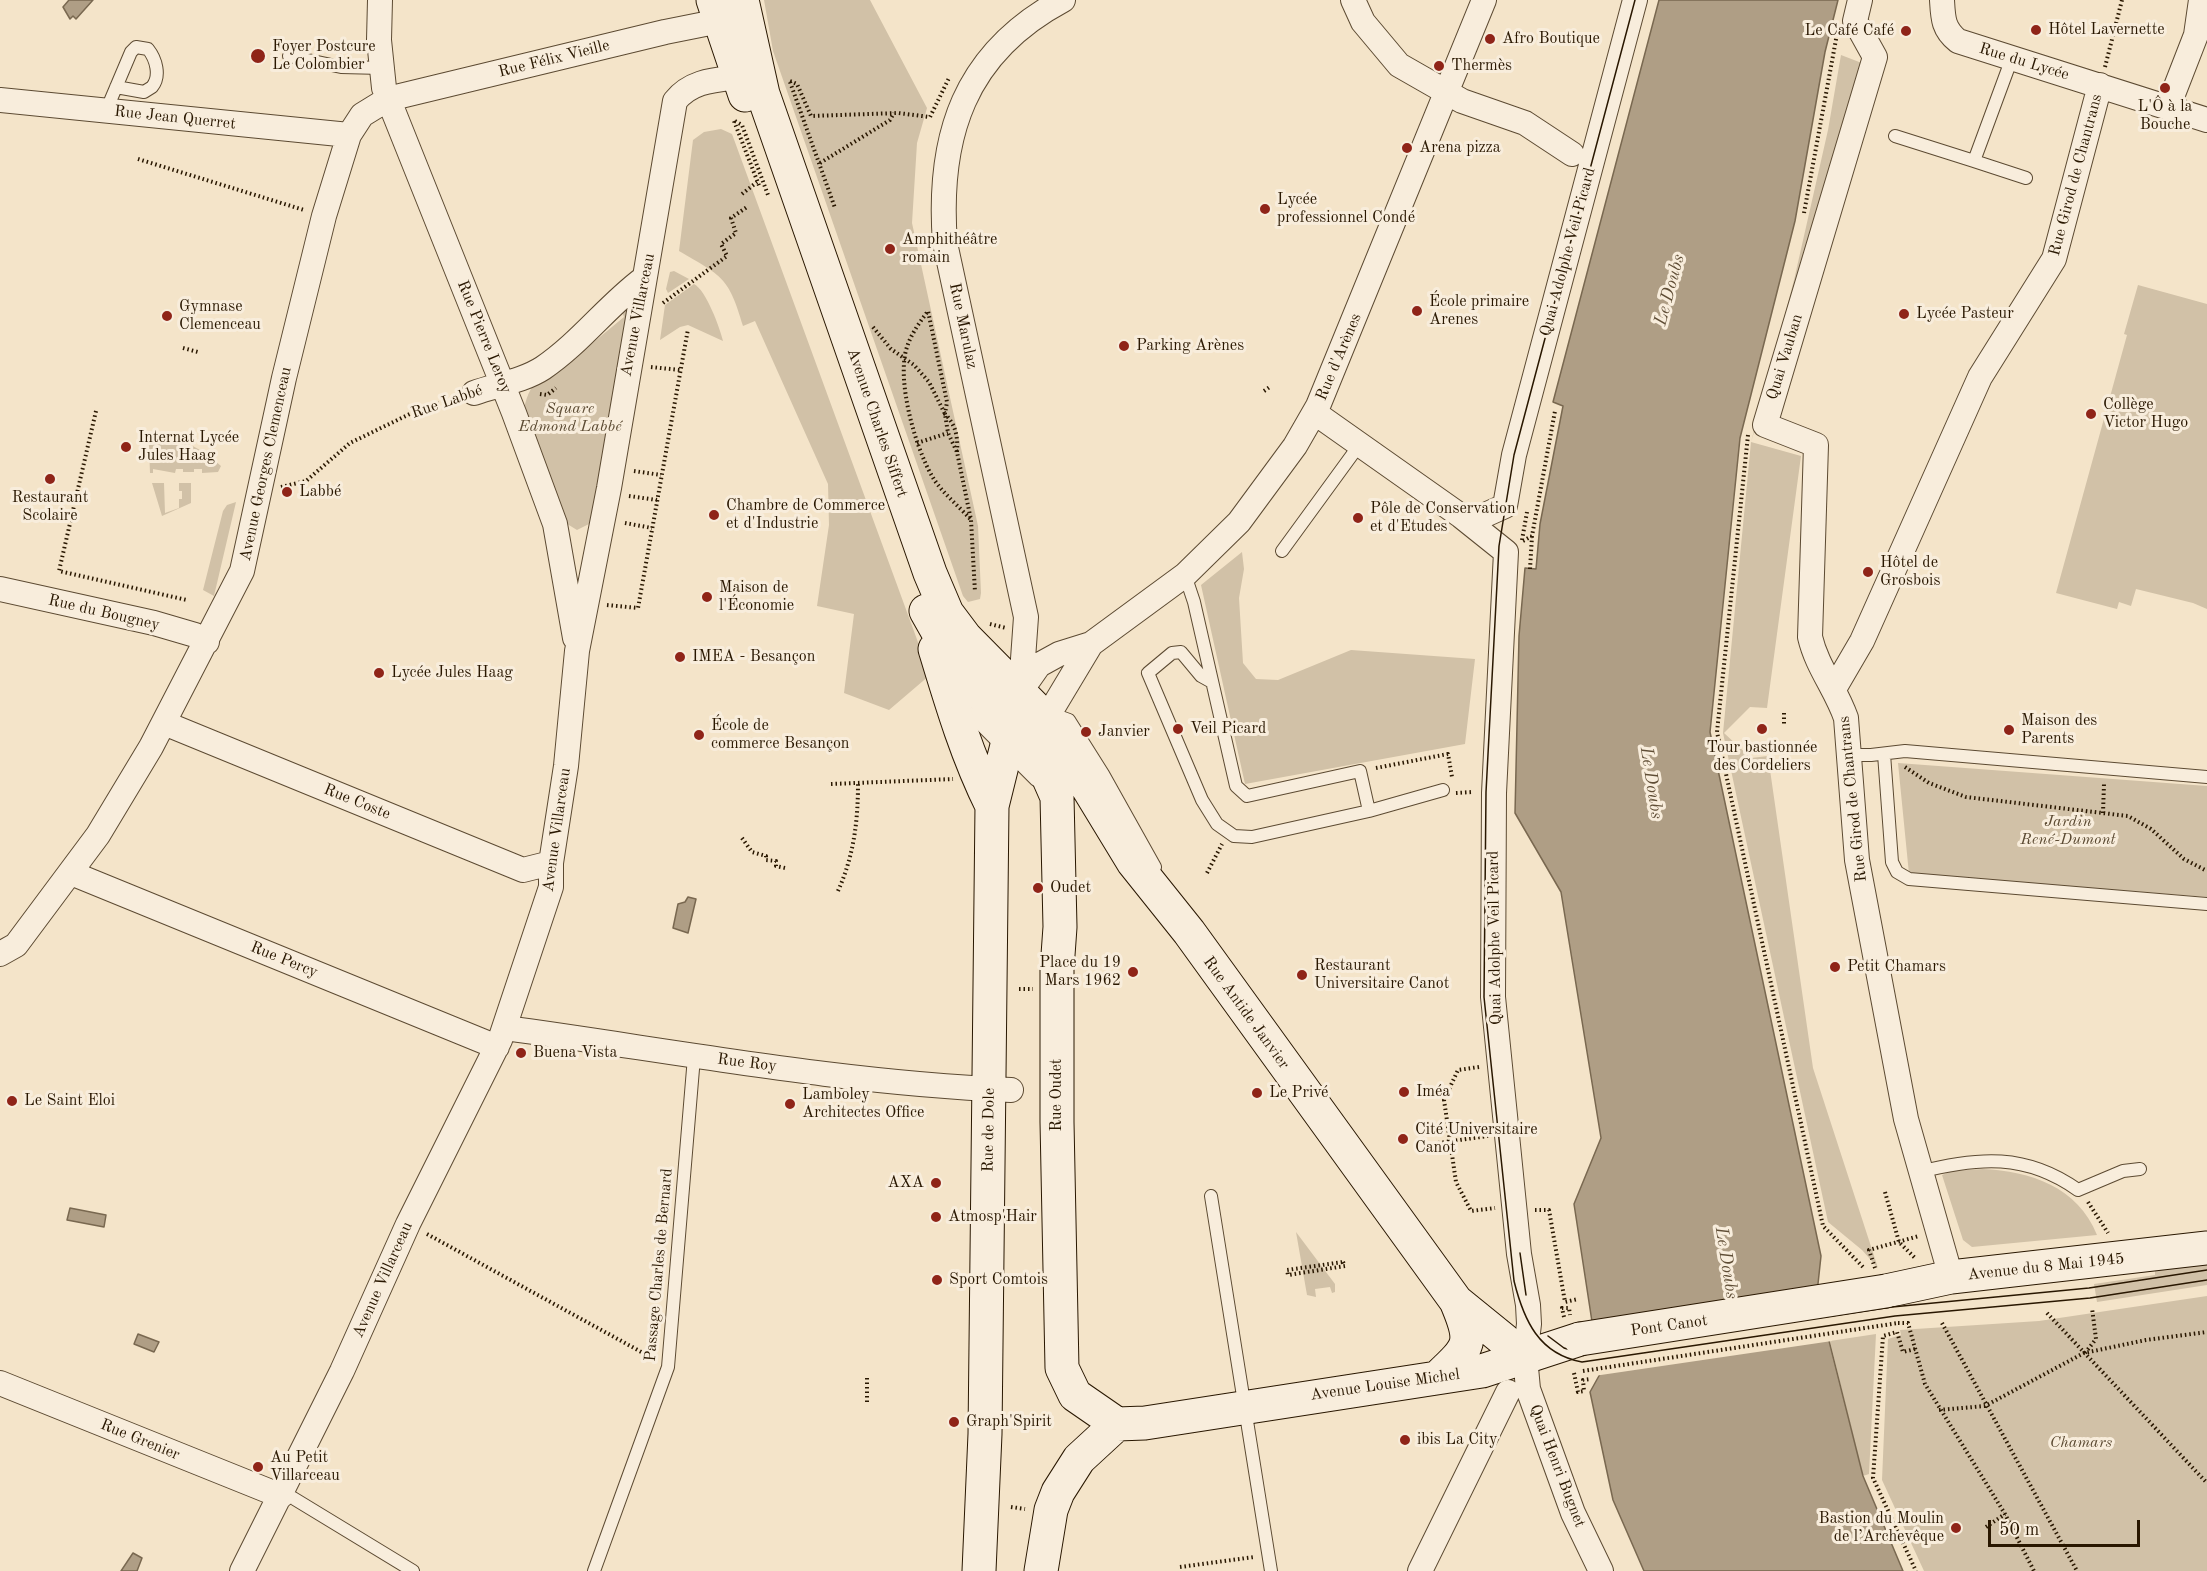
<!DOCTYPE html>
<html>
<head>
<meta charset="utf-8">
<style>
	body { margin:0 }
	#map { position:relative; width:2207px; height:1571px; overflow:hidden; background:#f4e4c9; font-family:"Old Standard TT",serif }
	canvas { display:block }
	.scale { position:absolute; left:1988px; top:1520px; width:152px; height:27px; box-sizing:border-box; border:3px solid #291700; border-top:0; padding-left:8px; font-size:18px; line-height:21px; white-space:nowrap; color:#291700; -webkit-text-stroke:4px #f8eddc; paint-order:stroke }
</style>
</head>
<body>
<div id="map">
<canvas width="2207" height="1571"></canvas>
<div class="scale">50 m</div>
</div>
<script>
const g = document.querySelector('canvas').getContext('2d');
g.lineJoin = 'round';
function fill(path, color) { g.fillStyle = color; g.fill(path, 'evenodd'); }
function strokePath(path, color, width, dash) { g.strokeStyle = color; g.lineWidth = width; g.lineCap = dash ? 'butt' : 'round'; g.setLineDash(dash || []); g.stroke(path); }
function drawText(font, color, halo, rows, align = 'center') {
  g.font = font + ' "Old Standard TT",serif'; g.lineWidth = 6; g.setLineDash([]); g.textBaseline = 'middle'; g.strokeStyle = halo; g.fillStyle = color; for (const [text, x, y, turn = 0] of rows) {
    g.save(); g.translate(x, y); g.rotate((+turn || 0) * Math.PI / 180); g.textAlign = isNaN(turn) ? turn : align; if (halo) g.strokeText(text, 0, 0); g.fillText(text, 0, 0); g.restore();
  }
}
fill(new Path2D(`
	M 764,0 L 870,0 L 927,108 L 917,143 L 912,223 L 978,526 L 981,593 L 980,599 L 968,602 L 963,596 L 773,51 Z
	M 1841,55 L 1867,65 L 1751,442 L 1801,456 L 1767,708 L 1750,707 L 1724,733 L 1751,758 L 1768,756 L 1813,1068 L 1878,1268 L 1862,1250 L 1828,1222 L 1723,733 L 1751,442 L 1794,280 L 1828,130 Z
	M 721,129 L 732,134 L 930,675 L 889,710 L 844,693 L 854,614 L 817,606 L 829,525 L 828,484 L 755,321 L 743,326 C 729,277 722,276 679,251 L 693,140 L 704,132 Z
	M 674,271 L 689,279 L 668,293 L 666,289 L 670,272 Z
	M 694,284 C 706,290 720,328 723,341 L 688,325 L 680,327 L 660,340 L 665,305 Z
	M 2138,285 L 2207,304 L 2207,609 L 2193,603 L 2136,589 L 2131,606 L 2119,602 L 2117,609 L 2056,593 L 2127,335 L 2124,334 Z
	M 629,304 L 591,523 L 577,530 L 564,522 L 524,409 C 527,394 532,383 545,374 L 549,379 L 624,317 L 620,306 Z
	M 151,434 C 180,439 200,446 221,466 L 218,472 L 202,473 L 202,469 L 194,469 L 194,472 L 183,472 L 183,469 L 176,469 L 175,473 L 153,469 L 153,473 L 150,473 L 149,446 Z
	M 152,483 L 164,483 L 165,513 L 179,508 L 179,499 L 182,499 L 182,491 L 179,491 L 179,483 L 191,483 L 191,503 L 162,516 Z
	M 236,502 L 214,596 L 203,590 L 223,511 L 227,505 Z
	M 1242,552 L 1244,569 L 1239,598 L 1243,663 L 1256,679 L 1278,680 L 1351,650 L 1475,659 L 1465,744 L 1245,784 L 1201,585 Z
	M 1898,763 L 2207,786 L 2207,897 L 1909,874 Z
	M 1983,1169 C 2030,1171 2078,1187 2097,1235 L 1972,1247 L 1963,1240 L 1942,1175 L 1952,1171 Z
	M 1296,1232 L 1335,1284 L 1335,1292 L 1332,1293 L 1330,1287 L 1315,1289 L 1316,1297 L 1307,1295 Z
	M 2207,1261 L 2207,1285 L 2097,1302 L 2094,1284 L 2155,1275 L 2155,1269 Z
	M 2207,1296 L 2207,1571 L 1924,1571 L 1882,1480 L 1888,1339 L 1901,1335 L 1900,1330 L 2039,1321 Z
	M 1876,1334 L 1869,1474 L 1863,1476 L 1830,1341 Z`), '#d1c1a7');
const water = new Path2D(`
	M 69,0 L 93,0 L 76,19 L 73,16 L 70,19 L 63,7 Z
	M 1659,0 L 1838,0 L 1825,52 L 1795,221 L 1740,438 L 1710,732 L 1821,1256 L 1817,1293 L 1863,1476 L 1903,1571 L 1644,1571 L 1613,1500 L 1590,1392 L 1600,1374 L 1574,1204 L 1601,1138 L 1561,892 L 1515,813 L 1519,636 L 1525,568 L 1536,569 L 1540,524 L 1563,406 L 1553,402 Z
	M 688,897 L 696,899 L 688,933 L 673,928 L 678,904 L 685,902 Z
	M 70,1208 L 106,1215 L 104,1227 L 67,1220 Z
	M 138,1334 L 159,1342 L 154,1352 L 134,1344 Z
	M 133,1553 L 142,1558 L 137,1571 L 121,1571 Z`);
fill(water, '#af9e85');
strokePath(water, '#796850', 1.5);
fill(new Path2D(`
	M 1821,1284 L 1820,1292 L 1832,1341 L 1594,1376 L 1596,1374 L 1588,1321 Z`), '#f4e4c9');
const lane = new Path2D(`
	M 289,56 L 341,67 L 382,68
	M 106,111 L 131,52 L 136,47 L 148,49 C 156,59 161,76 152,87 L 144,92 L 116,87
	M 1895,136 L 1974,161 L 2012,58
	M 1974,161 L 2026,178
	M 1282,551 L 1360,444
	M 1185,575 L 1194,602 L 1236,786 L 1247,796 L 1360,771 L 1369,811
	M 1210,681 L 1201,676 L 1181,652 L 1172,653 L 1148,673 L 1202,800 L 1217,824 L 1234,836 L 1252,837 L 1369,811 L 1443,790
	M 963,707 L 1036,780
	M 1049,718 L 1058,716 L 1069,720 L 1103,774 L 1155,867
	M 1884,754 L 1892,862 L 1897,872 L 1909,879 L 2207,904
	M 1849,755 L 1871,755 L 1905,751 L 2207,777
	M 1919,1172 C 1978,1157 2026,1153 2078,1190 L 2123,1171 L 2140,1169
	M 1211,1196 L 1271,1571
	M 281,1496 L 293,1498 L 413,1571
	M 594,1571 L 668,1367 L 694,1057`);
const street = new Path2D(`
	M 380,0 L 379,40 L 384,88 L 514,413 L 555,524 L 575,638
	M 1353,0 L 1363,22 L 1399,65 L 1462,101 L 1525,123 L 1572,154
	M 1860,0 L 1855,21 L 1875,57 L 1765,425 L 1816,445 L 1810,637 C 1817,667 1836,689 1846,718 L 1857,860 L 1906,1119 L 1951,1277
	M 1942,0 C 1943,18 1943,29 1958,41 L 2207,120
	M 0,100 L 349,135
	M 2168,107 L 2196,35 L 2201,0
	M 474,393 C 496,385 523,381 543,368 C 580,343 607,306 643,279
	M 1315,413 L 1461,516 L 1506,552 L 1494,793 L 1493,997 L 1519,1254 L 1528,1305 L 1529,1324 L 1525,1357 L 1528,1389 L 1573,1513 L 1601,1571
	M 1461,516 L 1485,515 L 1505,506 L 1514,455 L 1635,0
	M 0,589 L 154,623 L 195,635 L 207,642
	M 1021,687 L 1026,617 L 945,243 C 937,136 964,53 1063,0
	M 1834,689 L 1862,641 L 1980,377 L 2054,259 L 2100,85
	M 1020,692 L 1039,665 L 1059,654 L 1091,644 L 1185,575 L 1239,522 L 1295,446 L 1318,406 L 1484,0
	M 1046,719 L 1091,644
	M 164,723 L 523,870 L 551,863
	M 71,873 L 497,1047
	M 0,954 L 16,945 L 98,835 L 151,747 L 242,571 L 284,378 L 324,216 L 349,135 L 362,115 L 388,99 L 665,32 L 720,21 L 735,26
	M 506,1028 C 674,1051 841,1083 1011,1090
	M 0,1383 L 281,1496
	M 242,1571 L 342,1371 L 408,1224 L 500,1040 L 551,887 L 551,863 L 566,766 L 577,651 L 609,488 L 675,101 C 691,81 714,80 738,77
	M 1420,1571 L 1508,1392`);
const secondary = new Path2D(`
	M 713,0 L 745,95
	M 742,0 L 763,94 L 930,573 L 947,613 L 965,637 L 1046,719 L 1133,862 L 1189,932 L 1456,1301 L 1525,1357
	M 926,611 L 961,673 L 1039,756 L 1057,797 L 1060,927 L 1057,969 L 1057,1122 L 1062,1368 L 1075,1395 L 1117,1424
	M 935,649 C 951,702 967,756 992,806
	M 1886,1291 L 1951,1277 L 2207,1248
	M 1438,1377 C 1471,1346 1474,1343 1456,1301
	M 979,1571 L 985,1434 L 992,806 L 1016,709
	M 1041,1571 L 1051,1510 L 1058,1492 L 1079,1459 L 1117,1424 L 1145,1423 L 1482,1371 L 1580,1339`);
strokePath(lane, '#5c4a32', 14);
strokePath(street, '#5c4a32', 26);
strokePath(secondary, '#291700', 35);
strokePath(new Path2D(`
	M 2105,67 L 2122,0
	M 790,81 L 797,84 L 811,116 L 898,113 L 930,117 L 949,78
	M 790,82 L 835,208
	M 734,121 L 760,188
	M 735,121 L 742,125 L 768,195
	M 138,159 L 304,210
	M 820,163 L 890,120 L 894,113
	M 742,194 L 757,182
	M 1804,213 L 1837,34
	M 663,303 L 727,256 L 721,244 L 736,233 L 731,218 L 747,207
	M 873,327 L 891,349 L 914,365 L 929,382 L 945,414 L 948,433 L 957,452 L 971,520 L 975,592
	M 183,348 L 198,352
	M 651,367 L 680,370
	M 1264,391 L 1271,386
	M 540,394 L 547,395 L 556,388
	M 96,411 L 59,571 L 187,600
	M 1748,435 L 1717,732 L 1823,1226 L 1864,1268
	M 917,443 L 948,433
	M 957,452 C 958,437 956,425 945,414 L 947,402 L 928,311 C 920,322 911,334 907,347 C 896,379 915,447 932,476 C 941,492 959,506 971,520
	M 634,471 L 661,475
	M 281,487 L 306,481 L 350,443 L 416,411 L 456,398
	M 629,496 L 657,500
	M 625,523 L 652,528
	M 1522,540 L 1527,512
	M 1523,541 L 1532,536 L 1555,411
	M 1530,569 L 1532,536
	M 607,605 L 638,608 L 688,329
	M 990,624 L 1006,628
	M 1784,713 L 1784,724
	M 1905,767 L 1929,783 L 1966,797 L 2128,816 L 2151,829 L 2184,859 L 2207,871
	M 1376,768 L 1448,754 L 1452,777
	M 831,784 L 953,779
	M 1456,793 L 1472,792
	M 2103,813 L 2104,784
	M 742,838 L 752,852 L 766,856 L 766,860 L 776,861 L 776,866 L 785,868
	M 1207,873 L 1222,844
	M 838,891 C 854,855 858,821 858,783
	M 1019,989 L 1033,989
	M 1479,1067 L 1458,1070 L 1444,1100 L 1456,1182 L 1471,1211 L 1495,1208
	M 1438,1143 L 1488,1136
	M 1885,1192 L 1899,1242 L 1915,1258
	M 2088,1202 L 2108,1233
	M 1535,1210 L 1549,1210 L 1565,1302 L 1578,1299
	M 427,1234 L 654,1359
	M 1343,1262 L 1345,1266 L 1288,1275 L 1287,1270 Z
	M 1875,1268 L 1869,1250 L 1919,1236
	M 2047,1313 L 2207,1483
	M 1564,1317 L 1562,1308 L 1569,1308 L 1570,1315
	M 1898,1323 L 1908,1323 L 1925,1384 L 2005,1514 L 2034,1571
	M 1942,1323 L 2077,1571
	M 1915,1349 L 1903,1352 L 1897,1332 L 1883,1336 L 1873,1478 L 1916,1571
	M 2085,1353 L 2096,1339 L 2092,1308
	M 1574,1373 L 1578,1392 L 1584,1391 L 1583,1380 L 1590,1379
	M 867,1402 L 867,1376
	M 1939,1410 L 1985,1406 L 2084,1353 L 2146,1340 L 2207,1332
	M 1011,1507 L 1025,1509
	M 1986,1527 L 2005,1514
	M 1180,1567 L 1254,1557`), '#291700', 4, [1.5, 3]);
strokePath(lane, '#f8eddc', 12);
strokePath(street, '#f8eddc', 24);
strokePath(secondary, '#f8eddc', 33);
strokePath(new Path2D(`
	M 1635,0 L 1514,455 L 1499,546 L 1486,792 L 1484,997 L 1514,1281 C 1524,1321 1539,1354 1582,1362 L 1895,1316 L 2090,1298 L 2207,1280
	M 1520,1253 L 1526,1295
	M 1548,1336 L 1564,1348 L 1581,1353 L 1892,1307 L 2089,1288 L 2207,1270`), '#291700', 1.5);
const secondaryBridge = new Path2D(`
	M 1580,1339 L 1886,1291`);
strokePath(secondaryBridge, '#291700', 35, []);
strokePath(new Path2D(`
	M 1583,1371 L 1898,1323`), '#291700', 4, [1.5, 3]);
strokePath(secondaryBridge, '#f8eddc', 33);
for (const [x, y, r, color] of [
	[2036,30,6,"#8f2418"],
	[1906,31,6,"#8f2418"],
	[1490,39,6,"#8f2418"],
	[258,56,8,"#8f2418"],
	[1439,66,6,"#8f2418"],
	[2165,88,6,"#8f2418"],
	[1407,148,6,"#8f2418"],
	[1265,209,6,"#8f2418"],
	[890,249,6,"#8f2418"],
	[1417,311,6,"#8f2418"],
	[1904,314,6,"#8f2418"],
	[167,316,6,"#8f2418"],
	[1124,346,6,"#8f2418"],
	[2091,414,6,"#8f2418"],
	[126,447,6,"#8f2418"],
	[50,479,6,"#8f2418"],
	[287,492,6,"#8f2418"],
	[714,515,6,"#8f2418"],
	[1358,518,6,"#8f2418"],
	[1868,572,6,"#8f2418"],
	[707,597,6,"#8f2418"],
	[680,657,6,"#8f2418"],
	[379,673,6,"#8f2418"],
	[1178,729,6,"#8f2418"],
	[1762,729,6,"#8f2418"],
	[2009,730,6,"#8f2418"],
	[1086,732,6,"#8f2418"],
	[699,735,6,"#8f2418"],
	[1038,888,6,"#8f2418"],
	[1835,967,6,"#8f2418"],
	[1133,972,6,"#8f2418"],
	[1302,975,6,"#8f2418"],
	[521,1053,6,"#8f2418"],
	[1404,1092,6,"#8f2418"],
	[1257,1093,6,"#8f2418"],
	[12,1101,6,"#8f2418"],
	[790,1104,6,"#8f2418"],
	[1403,1139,6,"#8f2418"],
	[936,1183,6,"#8f2418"],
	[936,1217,6,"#8f2418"],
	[937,1280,6,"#8f2418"],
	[954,1422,6,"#8f2418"],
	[1405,1440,6,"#8f2418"],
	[258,1467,6,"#8f2418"],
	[1956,1528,6,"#8f2418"]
]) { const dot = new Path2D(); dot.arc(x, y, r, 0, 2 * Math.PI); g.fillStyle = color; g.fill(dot); strokePath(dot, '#f8eddc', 2); }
drawText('16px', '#291700', '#f8eddc', [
	["Hôtel Lavernette",2048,30],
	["Le Café Café",1894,31,"right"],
	["Afro Boutique",1502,39],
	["Foyer Postcure",272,47],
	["Le Colombier",272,65],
	["Thermès",1451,66],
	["L'Ô à la",2165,107,"center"],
	["Bouche",2165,125,"center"],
	["Arena pizza",1419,148],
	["Lycée",1277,200],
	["professionnel Condé",1277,218],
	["Amphithéâtre",902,240],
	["romain",902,258],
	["École primaire",1429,302],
	["Arenes",1429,320],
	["Gymnase",179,307],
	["Clemenceau",179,325],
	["Lycée Pasteur",1916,314],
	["Parking Arènes",1136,346],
	["Collège",2103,405],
	["Victor Hugo",2103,423],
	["Internat Lycée",138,438],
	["Jules Haag",138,456],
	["Labbé",299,492],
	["Restaurant",50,498,"center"],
	["Scolaire",50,516,"center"],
	["Chambre de Commerce",726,506],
	["et d'Industrie",726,524],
	["Pôle de Conservation",1370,509],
	["et d'Etudes",1370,527],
	["Hôtel de",1880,563],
	["Grosbois",1880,581],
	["Maison de",719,588],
	["l'Économie",719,606],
	["IMEA - Besançon",692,657],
	["Lycée Jules Haag",391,673],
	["Maison des",2021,721],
	["Parents",2021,739],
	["École de",711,726],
	["commerce Besançon",711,744],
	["Veil Picard",1190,729],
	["Janvier",1098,732],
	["Tour bastionnée",1762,748,"center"],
	["des Cordeliers",1762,766,"center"],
	["Oudet",1050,888],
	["Place du 19",1121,963,"right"],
	["Mars 1962",1121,981,"right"],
	["Restaurant",1314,966],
	["Universitaire Canot",1314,984],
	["Petit Chamars",1847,967],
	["Buena Vista",533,1053],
	["Iméa",1416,1092],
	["Le Privé",1269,1093],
	["Lamboley",802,1095],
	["Architectes Office",802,1113],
	["Le Saint Eloi",24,1101],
	["Cité Universitaire",1415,1130],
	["Canot",1415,1148],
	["AXA",924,1183,"right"],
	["Atmosp'Hair",948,1217],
	["Sport Comtois",949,1280],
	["Graph'Spirit",966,1422],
	["ibis La City",1417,1440],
	["Au Petit",270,1458],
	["Villarceau",270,1476],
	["Bastion du Moulin",1944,1519,"right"],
	["de l’Archevêque",1944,1537,"right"]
], 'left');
drawText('16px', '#291700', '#f8eddc', [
	["Rue Félix Vieille",554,59,-14],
	["Rue du Lycée",2024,62,17],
	["Rue Jean Querret",175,118,6],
	["Rue Girod de Chantrans",2076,175,-75],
	["Quai Adolphe Veil Picard",1568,252,-75],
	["Avenue Villarceau",638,315,-79],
	["Rue Marulaz",963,326,78],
	["Rue Pierre Leroy",484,337,68],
	["Rue d'Arènes",1339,357,-67],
	["Quai Vauban",1785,357,-73],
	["Rue Labbé",447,402,-19],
	["Avenue Charles Siffert",877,423,71],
	["Avenue Georges Clemenceau",266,464,-78],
	["Rue du Bougney",104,613,13],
	["Rue Girod de Chantrans",1853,799,-96],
	["Rue Coste",357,802,22],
	["Avenue Villarceau",557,830,-82],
	["Quai Adolphe Veil Picard",1495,938,-91],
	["Rue Percy",284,960,22],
	["Rue Antide Janvier",1246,1013,54],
	["Rue Roy",747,1063,7],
	["Rue Oudet",1057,1095,-90],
	["Rue de Dole",989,1130,-89],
	["Passage Charles de Bernard",659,1265,-85],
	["Avenue du 8 Mai 1945",2046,1267,-6],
	["Avenue Villarceau",383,1280,-66],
	["Pont Canot",1669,1326,-8],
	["Avenue Louise Michel",1385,1385,-8],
	["Rue Grenier",140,1440,22],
	["Quai Henri Bugnet",1557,1466,69]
]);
drawText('italic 16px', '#5b4a32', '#f8eddc', [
	["Square",570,409],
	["Edmond Labbé",570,427],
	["Jardin",2068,822],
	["René-Dumont",2068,840],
	["Chamars",2081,1443]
]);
drawText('italic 18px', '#5f4d35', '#f8eddc', [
	["Le Doubs",1670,290,-75],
	["Le Doubs",1651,783,81],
	["Le Doubs",1726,1263,81]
]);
</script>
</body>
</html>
